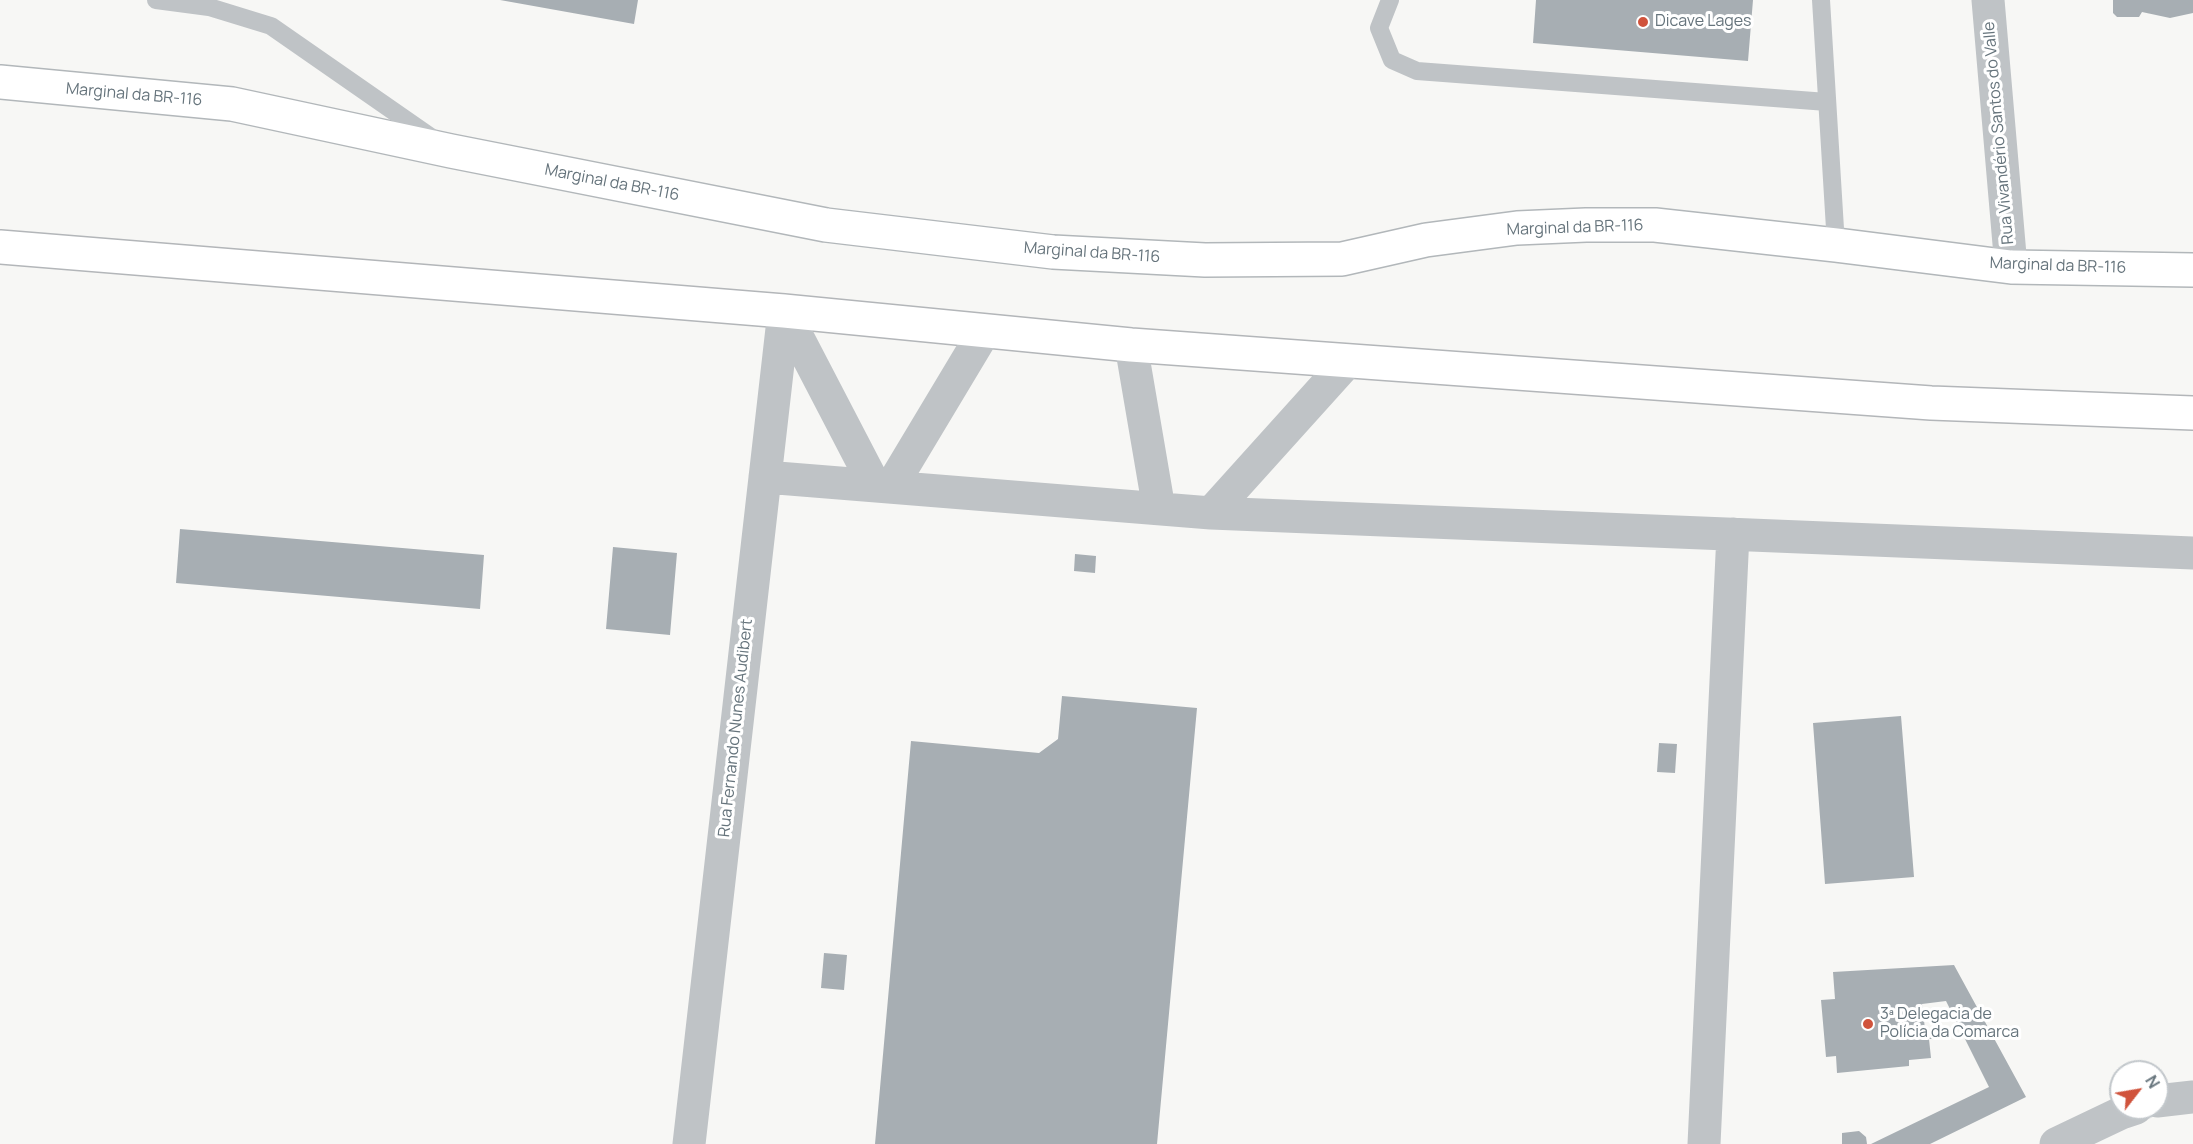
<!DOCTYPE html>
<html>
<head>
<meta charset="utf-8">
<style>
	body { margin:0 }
	#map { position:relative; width:2193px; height:1144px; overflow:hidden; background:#f7f7f5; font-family:Manrope,sans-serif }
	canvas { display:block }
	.north { position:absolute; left:2109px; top:1060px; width:60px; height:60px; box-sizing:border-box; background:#fff; border:2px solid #c2c7cb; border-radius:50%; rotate:59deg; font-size:16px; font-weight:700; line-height:24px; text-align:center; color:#66747c }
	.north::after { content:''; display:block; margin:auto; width:21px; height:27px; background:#d0533c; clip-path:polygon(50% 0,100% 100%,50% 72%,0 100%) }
</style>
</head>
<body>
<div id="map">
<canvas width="2193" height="1144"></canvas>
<div class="north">N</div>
</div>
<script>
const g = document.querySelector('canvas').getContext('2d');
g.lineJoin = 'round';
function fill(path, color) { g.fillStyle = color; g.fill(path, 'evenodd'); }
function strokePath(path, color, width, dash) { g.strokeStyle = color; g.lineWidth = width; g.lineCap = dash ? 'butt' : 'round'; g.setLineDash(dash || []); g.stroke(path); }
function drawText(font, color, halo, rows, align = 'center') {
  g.font = font + ' Manrope,sans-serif'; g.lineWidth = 6; g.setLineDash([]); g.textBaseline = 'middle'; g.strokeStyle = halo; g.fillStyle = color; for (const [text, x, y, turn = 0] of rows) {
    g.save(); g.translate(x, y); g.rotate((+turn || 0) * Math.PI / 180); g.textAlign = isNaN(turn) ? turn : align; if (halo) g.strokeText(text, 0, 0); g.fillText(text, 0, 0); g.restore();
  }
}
fill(new Path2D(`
	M 500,0 L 638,0 L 634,24 Z
	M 1536,0 L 1753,0 L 1748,61 L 1533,43 Z
	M 2113,0 L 2193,0 L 2193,13 L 2170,18 L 2142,12 L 2139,17 L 2117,17 L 2113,13 Z
	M 180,529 L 484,555 L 480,609 L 176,583 Z
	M 613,547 L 677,553 L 670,635 L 606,629 Z
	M 1075,554 L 1096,556 L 1095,573 L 1074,571 Z
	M 1062,696 L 1197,708 L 1157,1144 L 875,1144 L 911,741 L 1039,753 L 1058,739 Z
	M 1901,716 L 1914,877 L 1825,884 L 1813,723 Z
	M 1659,743 L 1677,744 L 1675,773 L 1657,772 Z
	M 824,953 L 847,955 L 844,990 L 821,988 Z
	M 1954,965 L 2026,1097 L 1930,1144 L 1871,1144 L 1989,1087 L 1946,1001 L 1922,1004 L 1925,1029 L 1931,1029 L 1932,1039 L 1929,1039 L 1931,1058 L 1909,1060 L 1909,1066 L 1837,1073 L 1836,1056 L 1826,1057 L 1821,1000 L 1835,999 L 1833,972 Z
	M 1859,1131 L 1866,1137 L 1867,1144 L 1842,1144 L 1842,1133 Z`), '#a7aeb3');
const secondary = new Path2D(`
	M 0,82 L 232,104 L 451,151 L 826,225 L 1053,252 L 1205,260 L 1342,259 L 1426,240 L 1517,228 L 1586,225 L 1655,225 L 1836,245 L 2011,267 L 2193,270`);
const highway = new Path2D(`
	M 0,247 L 784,311 L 1131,345 L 1931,403 L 2193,413`);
strokePath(secondary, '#b2b7ba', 36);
strokePath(highway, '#b3b6b9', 36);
strokePath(new Path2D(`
	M 156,0 L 209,7 L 271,26 L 435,140
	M 1390,0 L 1379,28 L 1392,60 L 1417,71 L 1827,102
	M 1821,0 L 1836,245`), '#bfc3c6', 18);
strokePath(new Path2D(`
	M 1988,0 L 2011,267
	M 784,311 L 875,486
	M 1131,345 L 1159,509
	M 765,477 L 1211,513 L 2193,553
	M 891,487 L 984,332
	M 1211,513 L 1348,361
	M 2157,1101 L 2193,1097
	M 689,1144 L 784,311
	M 1704,1144 L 1733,534
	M 2056,1144 L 2121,1113 L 2136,1108`), '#bfc3c6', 33);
strokePath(secondary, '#fff', 33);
strokePath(highway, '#fff', 33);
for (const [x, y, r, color] of [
	[1643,22,6,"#d0533c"],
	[1868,1024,6,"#d0533c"]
]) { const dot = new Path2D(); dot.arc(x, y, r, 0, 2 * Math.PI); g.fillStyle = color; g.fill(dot); strokePath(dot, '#fff', 2); }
drawText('16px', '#66747c', '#fff', [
	["Dicave Lages",1655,22],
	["3ª Delegacia de",1880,1015],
	["Polícia da Comarca",1880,1033]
], 'left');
drawText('16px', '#66747c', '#fff', [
	["Marginal da BR-116",134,95,5],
	["Rua Vivandério Santos do Valle",1999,133,-95],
	["Marginal da BR-116",612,183,11],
	["Marginal da BR-116",1575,228,-2],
	["Marginal da BR-116",1092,253,4],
	["Marginal da BR-116",2058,266,2],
	["Rua Fernando Nunes Audibert",736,728,-84]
]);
</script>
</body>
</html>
